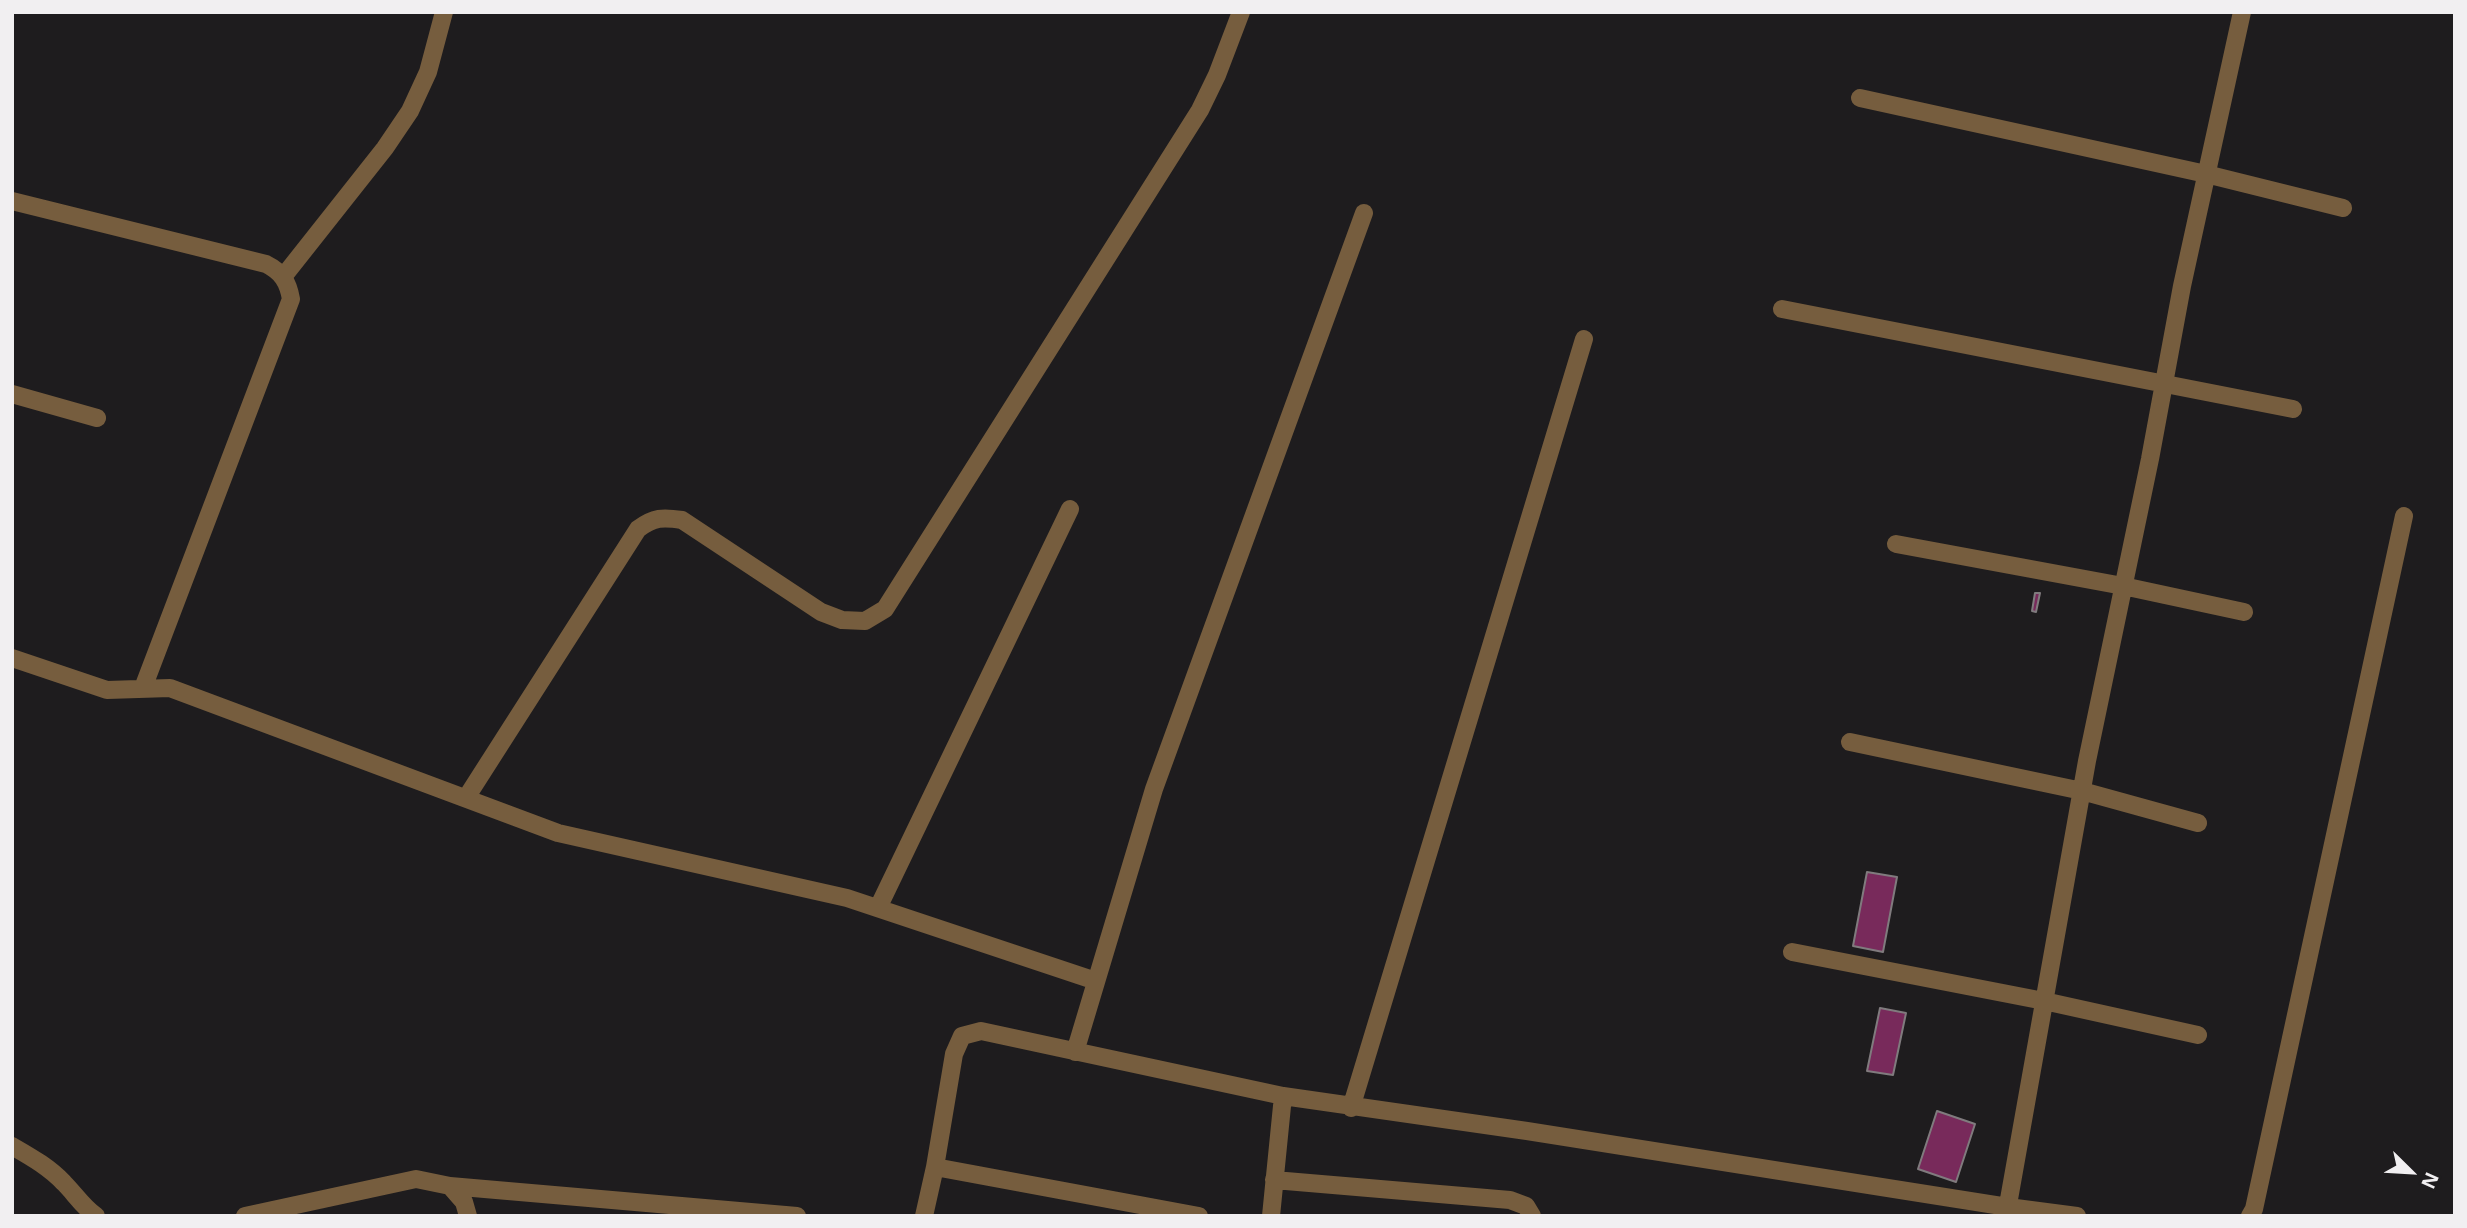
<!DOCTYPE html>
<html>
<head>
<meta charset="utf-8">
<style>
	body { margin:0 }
	#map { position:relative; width:2467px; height:1228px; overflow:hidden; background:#1e1c1e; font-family:"Open Sans",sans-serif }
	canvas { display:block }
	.frame { position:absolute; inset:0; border:14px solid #f1eff1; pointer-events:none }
	.north { position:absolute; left:2376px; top:1137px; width:70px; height:70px; -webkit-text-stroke:5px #1e1c1e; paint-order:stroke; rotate:114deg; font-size:19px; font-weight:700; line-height:28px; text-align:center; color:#f1eff1 }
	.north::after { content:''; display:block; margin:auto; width:24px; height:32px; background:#f1eff1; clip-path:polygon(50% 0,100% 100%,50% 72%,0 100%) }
</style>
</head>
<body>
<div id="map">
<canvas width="2467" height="1228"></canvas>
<div class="frame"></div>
<div class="north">N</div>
</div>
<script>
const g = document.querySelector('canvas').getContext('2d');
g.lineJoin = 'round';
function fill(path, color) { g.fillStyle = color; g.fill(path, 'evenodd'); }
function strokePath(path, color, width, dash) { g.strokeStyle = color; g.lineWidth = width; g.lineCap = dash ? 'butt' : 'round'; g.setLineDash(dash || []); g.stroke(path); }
const building = new Path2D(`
	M 2035,593 L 2040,593 L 2036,612 L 2032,611 Z
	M 1867,872 L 1897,877 L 1883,952 L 1853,946 Z
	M 1880,1008 L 1906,1013 L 1893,1075 L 1867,1071 Z
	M 1937,1111 L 1975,1124 L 1956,1182 L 1918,1169 Z`);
fill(building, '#782a5b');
strokePath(building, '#807b7e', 2);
strokePath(new Path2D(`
	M 1860,98 L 2206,174 L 2343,208
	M 12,201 L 266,264 C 282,272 288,282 291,299 L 143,688
	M 283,277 L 385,148 L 410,111 L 428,72 L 444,12
	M 1782,309 L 2293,409
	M 12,394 L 97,418
	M 1896,544 L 2123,586 L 2244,612
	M 12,658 L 107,690 L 170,688 L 558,833 L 847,898 L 1096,981
	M 1850,742 L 2082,791 L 2198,823
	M 466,798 L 638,529 C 654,517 663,517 682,520 L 821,612 L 842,620 L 865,621 L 885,609 L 1200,110 L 1217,75 L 1241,12
	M 878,908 L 1070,509
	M 1792,952 L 2044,1001 L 2198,1035
	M 1075,1052 L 1154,789 L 1364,213
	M 1351,1108 L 1584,339
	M 12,1146 C 31,1157 49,1167 64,1183 C 75,1194 83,1207 96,1216
	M 935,1167 L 1199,1216
	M 1274,1180 L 1510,1200 L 1526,1206 L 1532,1216
	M 450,1186 L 797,1216
	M 245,1216 L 416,1179 L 450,1186 L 464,1202 L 468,1216
	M 924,1216 L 935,1167 L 954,1054 L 962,1036 L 981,1031 L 1283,1096 L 1527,1131 L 2008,1207 L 2077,1216
	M 1271,1216 L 1283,1096
	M 2006,1216 L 2087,761 L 2150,459 L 2182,286 L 2242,12
	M 2250,1216 L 2254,1209 L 2404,516`), '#765d3e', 18);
</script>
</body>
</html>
